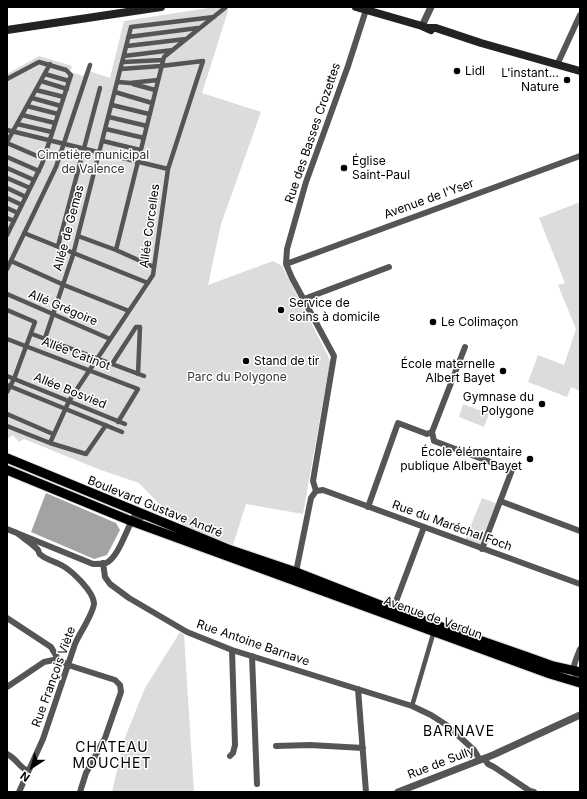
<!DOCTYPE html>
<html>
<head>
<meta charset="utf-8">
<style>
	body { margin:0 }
	#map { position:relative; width:587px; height:799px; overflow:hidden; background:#fff; font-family:Inter,sans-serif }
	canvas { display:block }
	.frame { position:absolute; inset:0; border:8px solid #000; pointer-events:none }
	.north { position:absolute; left:12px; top:747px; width:40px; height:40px; -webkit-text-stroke:3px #fff; paint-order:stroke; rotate:216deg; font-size:11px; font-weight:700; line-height:16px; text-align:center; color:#000 }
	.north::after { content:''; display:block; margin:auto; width:14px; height:18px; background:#000; clip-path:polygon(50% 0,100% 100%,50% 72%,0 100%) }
</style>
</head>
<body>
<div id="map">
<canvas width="587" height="799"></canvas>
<div class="frame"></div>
<div class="north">N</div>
</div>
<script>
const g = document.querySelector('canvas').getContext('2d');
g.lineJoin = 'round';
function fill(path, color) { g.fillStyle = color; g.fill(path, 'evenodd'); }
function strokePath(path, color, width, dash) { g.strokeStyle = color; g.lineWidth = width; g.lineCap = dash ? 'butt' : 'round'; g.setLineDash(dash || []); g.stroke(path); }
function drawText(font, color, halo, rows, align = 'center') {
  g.font = font + ' Inter,sans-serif'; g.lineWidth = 3; g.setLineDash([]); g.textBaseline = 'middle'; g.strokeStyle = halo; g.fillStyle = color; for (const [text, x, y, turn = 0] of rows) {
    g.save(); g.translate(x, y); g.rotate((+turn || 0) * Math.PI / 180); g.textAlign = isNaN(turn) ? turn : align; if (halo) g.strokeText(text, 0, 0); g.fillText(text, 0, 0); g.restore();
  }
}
fill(new Path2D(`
	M 215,7 L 226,7 L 228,11 L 202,93 L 261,112 L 221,224 L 208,285 L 273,261 L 282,266 L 328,356 L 330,362 L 303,514 L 246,504 L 233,545 L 187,528 L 169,514 L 139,483 L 98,469 L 24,439 L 19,442 L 13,435 L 8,438 L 7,436 L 7,74 L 39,56 L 72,66 L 70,72 L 83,76 L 86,70 L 110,78 L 124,21 Z
	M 580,202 L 580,391 L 571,387 L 567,397 L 528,382 L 538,355 L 564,365 L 576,329 L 558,285 L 565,283 L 539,218 Z
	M 463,404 L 489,414 L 484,427 L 459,417 Z
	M 482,498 L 498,504 L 481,546 L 465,540 Z
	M 180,632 L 184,635 L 194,792 L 112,792 L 124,740 L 145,688 Z`), '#dcdcdc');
fill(new Path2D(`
	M 46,493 L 116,523 L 120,530 L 107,555 L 94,559 L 31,532 Z`), '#a3a3a3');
const primary = new Path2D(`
	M 7,458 L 228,549 L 296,572 L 393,610 L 528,657 L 553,666 L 580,672
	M 7,470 L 131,521 L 550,674 L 580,683`);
strokePath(primary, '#dbdbdb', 11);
strokePath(new Path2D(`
	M 128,37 L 198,28
	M 127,46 L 186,39
	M 124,56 L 173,50
	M 123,62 L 163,60
	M 45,74 L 69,81
	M 7,79 L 39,62 L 66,70 L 71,75 L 42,164 L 7,235
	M 41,81 L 67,89
	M 118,82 L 130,83 L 158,80
	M 133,84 L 155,90
	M 36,90 L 64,97
	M 115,92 L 152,103
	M 32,98 L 61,106
	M 112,105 L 149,114
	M 27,106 L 58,114
	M 22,115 L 55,123
	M 109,117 L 147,126
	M 17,124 L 52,132
	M 106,129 L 144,138
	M 7,130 L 168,169
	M 103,141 L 140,150
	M 7,142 L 50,64
	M 7,143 L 44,159
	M 7,157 L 39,171
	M 7,168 L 34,180
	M 7,178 L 30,188
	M 7,188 L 26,197
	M 7,198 L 22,205
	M 7,208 L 18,213
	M 7,218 L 14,221
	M 24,233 L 148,283
	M 78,236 L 116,250 L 154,267
	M 58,246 L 100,88
	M 116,250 L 164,57 L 226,7
	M 11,261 L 64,285 L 129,311
	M 7,269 L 56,167 L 90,65
	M 7,294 L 110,339
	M 7,310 L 35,322 L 14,379 L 7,392
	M 32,334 L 144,376
	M 45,338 L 73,255 L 131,27 L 214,17
	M 7,339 L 138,389 L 118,422
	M 112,364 L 136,327 L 140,327 L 138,374
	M 7,376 L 125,424
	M 7,385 L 122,432
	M 7,414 L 53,434
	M 7,426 L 50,443 L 86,454 L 106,425
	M 50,443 L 69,401 L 153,275 L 168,169 L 203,61 L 161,66 L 121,69
	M 412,706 L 434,631`), '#555', 4.5);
strokePath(new Path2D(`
	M 557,65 L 580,15
	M 286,264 L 580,156
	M 304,299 L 389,267
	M 432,432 L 434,441 L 512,470 L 482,549
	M 316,491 L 313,481 L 334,356 L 292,278 L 286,264 L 287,249 L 306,182 L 348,66 L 366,10
	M 316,491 L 323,490 L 580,584
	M 500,501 L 580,531
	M 368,507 L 398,423 L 427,434 L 432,432 L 465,347
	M 7,529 L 93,564 C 97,564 102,564 106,563 C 119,557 127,527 135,515 L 142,517
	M 17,533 C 23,538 33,544 38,550 C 40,554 38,553 41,555 C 47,560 56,562 63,566 C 73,572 93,591 94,603 C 94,613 79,634 75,644 L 43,739 L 19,792
	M 103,563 L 105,577 L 110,584 L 129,598 L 187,632 L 232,650 L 412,706 L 431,715 L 448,726 L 474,750 L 480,760
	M 294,573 L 296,572 L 311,498 L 316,491
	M 392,612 L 424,527
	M 7,618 L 51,647 L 58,659
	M 580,649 C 575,663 569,669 580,682
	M 252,656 L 257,784
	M 7,687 L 44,662 L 58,659 L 68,665 L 115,680 L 120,685 L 121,692 L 105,738 L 86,773 L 80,792
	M 358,689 L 366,792
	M 276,746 L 310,745 L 363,748
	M 7,754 C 17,759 19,767 28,771
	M 230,756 L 233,753 L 235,745 L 232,650
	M 484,758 L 488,764 L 494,767 L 530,791 L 534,792`), '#555', 6);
strokePath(new Path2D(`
	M 422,26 L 431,7
	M 398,792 L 493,755 L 580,715`), '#555', 7);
strokePath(new Path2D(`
	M 356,7 L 422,26 L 431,30
	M 427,28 L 436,28 L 481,43 L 580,71
	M 7,30 L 161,7`), '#222', 8);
strokePath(primary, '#000', 9);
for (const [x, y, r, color] of [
	[457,71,4,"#000"],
	[567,80,4,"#000"],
	[344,168,4,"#000"],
	[281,310,4,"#000"],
	[433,322,4,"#000"],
	[246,361,4,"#000"],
	[503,371,4,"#000"],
	[542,404,4,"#000"],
	[530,459,4,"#000"]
]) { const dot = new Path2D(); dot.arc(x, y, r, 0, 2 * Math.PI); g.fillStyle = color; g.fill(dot); strokePath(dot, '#fff', 1.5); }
drawText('12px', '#000', '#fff', [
	["Lidl",465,71],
	["L'instant...",559,73,"right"],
	["Nature",559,87,"right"],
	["Église",352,161],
	["Saint-Paul",352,175],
	["Service de",289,303],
	["soins à domicile",289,317],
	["Le Colimaçon",441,322],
	["Stand de tir",254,361],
	["École maternelle",495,364,"right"],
	["Albert Bayet",495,378,"right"],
	["Gymnase du",534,397,"right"],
	["Polygone",534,411,"right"],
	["École élémentaire",522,452,"right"],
	["publique Albert Bayet",522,466,"right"]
], 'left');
drawText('12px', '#000', '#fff', [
	["Rue des Basses Crozettes",313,133,-71],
	["Avenue de l'Yser",429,199,-20],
	["Allée Corcelles",150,226,-82],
	["Allée de Gemas",69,228,-75],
	["Allé Grégoire",63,308,23],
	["Allée Catinot",76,354,21],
	["Allée Bosvied",70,391,22],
	["Boulevard Gustave André",155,507,22],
	["Rue du Maréchal Foch",452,526,20],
	["Avenue de Verdun",433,618,20],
	["Rue Antoine Barnave",253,643,19],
	["Rue François Viète",54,677,-70],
	["Rue de Sully",441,763,-21]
]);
drawText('12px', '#333', '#fff', [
	["Cimetière municipal",93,155],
	["de Valence",93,169],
	["Parc du Polygone",237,377]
]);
g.letterSpacing = '1px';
drawText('14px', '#000', '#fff', [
	["BARNAVE",459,732],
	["CHATEAU",112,748],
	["MOUCHET",112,764]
]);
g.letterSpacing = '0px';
</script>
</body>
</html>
